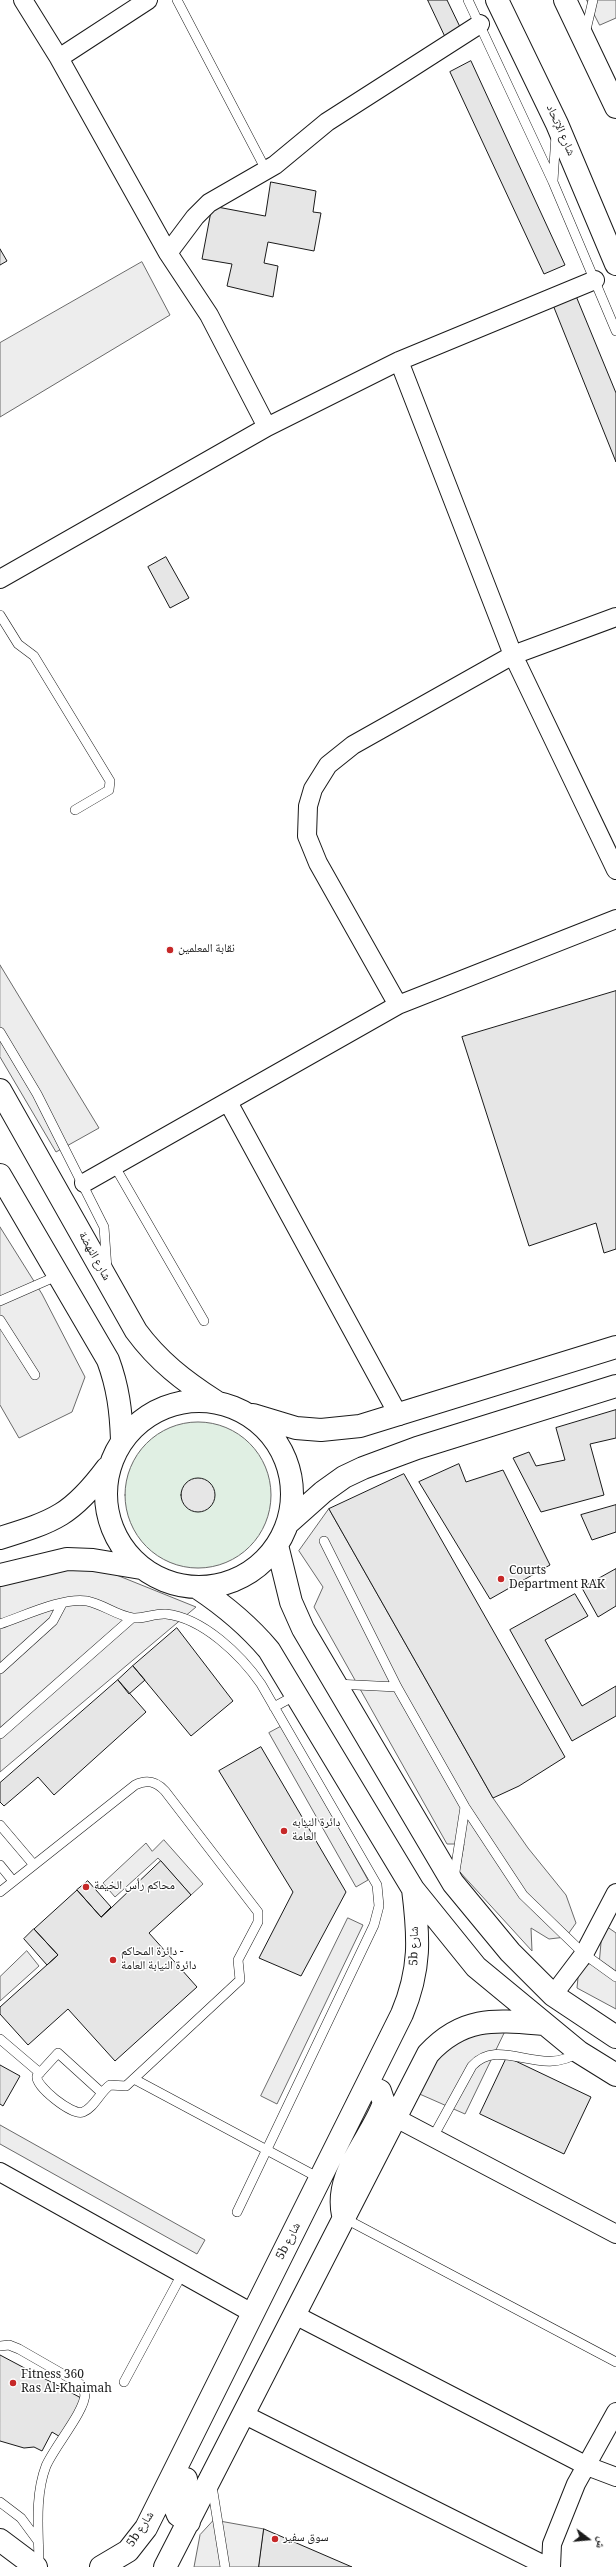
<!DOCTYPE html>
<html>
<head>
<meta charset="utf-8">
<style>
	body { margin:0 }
	#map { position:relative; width:616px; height:2567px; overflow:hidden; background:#fff; font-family:Georgia,"Noto Naskh Arabic",serif }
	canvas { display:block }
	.north { position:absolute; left:568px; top:2519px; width:40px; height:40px; -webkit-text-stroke:3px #fff; paint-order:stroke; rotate:106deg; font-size:11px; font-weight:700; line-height:16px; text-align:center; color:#1a1a1a }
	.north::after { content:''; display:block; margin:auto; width:14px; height:18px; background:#1a1a1a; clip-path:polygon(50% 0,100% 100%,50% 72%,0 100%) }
</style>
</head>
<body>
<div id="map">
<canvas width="616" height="2567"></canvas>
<div class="north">ش</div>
</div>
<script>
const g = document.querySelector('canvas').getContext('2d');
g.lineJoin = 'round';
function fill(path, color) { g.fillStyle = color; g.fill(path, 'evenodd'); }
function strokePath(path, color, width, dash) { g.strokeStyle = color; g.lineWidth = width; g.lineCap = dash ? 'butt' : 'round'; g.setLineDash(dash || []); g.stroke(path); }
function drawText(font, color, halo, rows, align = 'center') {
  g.font = font + ' Georgia,"Noto Naskh Arabic",serif'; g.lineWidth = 3; g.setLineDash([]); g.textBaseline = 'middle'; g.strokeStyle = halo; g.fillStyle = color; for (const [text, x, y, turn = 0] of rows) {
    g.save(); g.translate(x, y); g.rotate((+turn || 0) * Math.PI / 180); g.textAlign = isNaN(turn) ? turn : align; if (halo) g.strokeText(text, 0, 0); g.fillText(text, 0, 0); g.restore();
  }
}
const green = new Path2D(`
	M125 1495a73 73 0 1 1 146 0a73 73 0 1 1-146 0Z`);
fill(green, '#e0efe3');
strokePath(green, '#6a6a6a', 1);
const parking = new Path2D(`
	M 587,0 L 616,0 L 616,18 L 600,25 Z
	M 142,262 L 170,315 L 0,417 L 0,343 Z
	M 0,965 L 99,1128 L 56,1152 L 0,1057 Z
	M 0,1227 L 42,1294 L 85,1377 L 72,1412 L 19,1438 L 0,1405 Z
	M 329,1509 L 493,1798 L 528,1848 L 566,1895 L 576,1923 L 566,1937 L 549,1939 L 531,1928 L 532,1951 L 459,1871 L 464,1844 L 447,1844 L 314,1607 L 323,1587 L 299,1551 Z
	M 75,1568 L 114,1574 L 196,1607 L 0,1772 L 0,1584 Z
	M 282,1726 L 368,1880 L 356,1887 L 269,1733 Z
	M 164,1840 L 203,1884 L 191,1895 L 158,1858 L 115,1897 L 103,1883 L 146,1843 L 152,1851 Z
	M 348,1918 L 363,1925 L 277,2104 L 261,2096 Z
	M 603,1924 L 616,1933 L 616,2009 L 577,1988 L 579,1967 L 599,1961 Z
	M 27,1951 L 39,1966 L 0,2001 L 0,1977 Z
	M 507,2027 L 465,2114 L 415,2092 L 454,2036 Z
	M 0,2125 L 205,2240 L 197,2254 L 0,2144 Z
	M 214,2520 L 264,2529 L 259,2567 L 194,2567 L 200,2535 Z`);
fill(parking, '#ededed');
strokePath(parking, '#6a6a6a', 1);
const building = new Path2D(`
	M 428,0 L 447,0 L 461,29 L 446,38 Z
	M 471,61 L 565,265 L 544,274 L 450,72 Z
	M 271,182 L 316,191 L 313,212 L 321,213 L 314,251 L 268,242 L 264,263 L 278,266 L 273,297 L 227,286 L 232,264 L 202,259 L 212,206 L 265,216 Z
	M 0,249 L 7,261 L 0,265 Z
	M 576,296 L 616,393 L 616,462 L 553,305 Z
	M 166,557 L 189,598 L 170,608 L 148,567 Z
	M 616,991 L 616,1249 L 604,1253 L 596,1223 L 529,1246 L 462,1037 Z
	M 616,1410 L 616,1438 L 590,1444 L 604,1495 L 541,1512 L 513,1458 L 529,1452 L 536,1466 L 565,1460 L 556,1428 Z
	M 459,1464 L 466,1482 L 503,1470 L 550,1565 L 490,1599 L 419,1482 Z
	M 404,1474 L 565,1757 L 519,1786 L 493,1798 L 329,1509 Z
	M181 1495a17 17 0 1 1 34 0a17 17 0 1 1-34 0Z
	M 616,1505 L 616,1532 L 592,1540 L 581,1515 Z
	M 616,1569 L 616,1606 L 598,1617 L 582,1588 Z
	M 575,1594 L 588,1616 L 545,1640 L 582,1706 L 616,1686 L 616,1716 L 572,1741 L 510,1630 Z
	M 177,1628 L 233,1701 L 191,1736 L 133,1666 Z
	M 133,1666 L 145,1680 L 129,1694 L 118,1680 Z
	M 118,1680 L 146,1712 L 54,1795 L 38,1777 L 4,1806 L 0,1802 L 0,1783 Z
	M 261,1747 L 346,1892 L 301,1976 L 259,1958 L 293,1892 L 219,1771 Z
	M 161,1861 L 191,1895 L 149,1933 L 197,1987 L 115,2061 L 68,2009 L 28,2045 L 0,2014 L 0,2007 L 58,1955 L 34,1929 L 77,1890 L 101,1917 Z
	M 88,1881 L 111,1907 L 101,1917 L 77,1890 Z
	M 34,1929 L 58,1955 L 47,1965 L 24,1939 Z
	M 507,2057 L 591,2097 L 564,2154 L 480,2114 Z
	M 0,2065 L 20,2076 L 3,2106 L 0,2104 Z
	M 0,2355 L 83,2399 L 62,2438 L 52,2432 L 42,2451 L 34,2447 L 24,2448 L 0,2441 Z
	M 264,2529 L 352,2567 L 259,2567 Z`);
fill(building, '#e6e6e6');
strokePath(building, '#1a1a1a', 1);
const lane = new Path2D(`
	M 177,0 L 266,170
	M 468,0 L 553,182 L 616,331
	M 585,34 L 593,0
	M 553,181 L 556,135
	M 0,615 L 18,644 L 34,656 L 110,781 L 109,790 L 75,810
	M 0,1032 L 37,1094 L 104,1227 L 107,1269
	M 114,1165 L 204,1321
	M 0,1301 L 57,1276
	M 0,1320 L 35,1375
	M 324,1541 L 397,1687 L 465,1807 L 523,1895 L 584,1954 L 616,1977
	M 0,1624 C 24,1616 63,1597 87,1601 C 103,1604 117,1616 133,1618 C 144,1619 155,1613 166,1614 C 203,1618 241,1655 261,1684 L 377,1885 L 379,1906 L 374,1925 L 237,2212
	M 0,1669 L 53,1621 L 62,1604
	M 336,1684 L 397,1687
	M 274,1707 L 296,1695
	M 0,1734 L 132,1618
	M 0,1825 L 34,1865
	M 0,1865 L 13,1881
	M 454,1878 L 465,1807
	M 0,1892 L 135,1785 C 147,1779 156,1781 165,1791 L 258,1912 L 258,1922 L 238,1960 L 240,1980 L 126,2086 L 110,2085 C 100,2092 94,2108 83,2112 C 72,2116 35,2086 37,2076 L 58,2053 L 102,2093
	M 0,2039 L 40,2073
	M 134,2079 L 321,2179
	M 433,2137 L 472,2066 C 500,2035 540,2079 579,2052
	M 344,2218 L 616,2362
	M 0,2346 L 9,2345 L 19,2349 L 80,2384 L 85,2394 C 85,2411 54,2447 46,2466 C 34,2497 39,2535 39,2567
	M 124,2382 L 182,2274
	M 212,2486 L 225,2567
	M 0,2502 L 21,2518 L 38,2541`);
const street = new Path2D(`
	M 23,0 L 59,58 L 168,253 L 209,315 L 267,427
	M 59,58 L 148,0
	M 168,253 L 195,217 L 209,203 L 275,165 L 327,122 L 480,24
	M 399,361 L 513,655 L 616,870
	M 0,579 L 267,427 L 399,361 L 595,280
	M 398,1005 L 318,863 L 307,836 L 308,806 L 313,789 L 328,765 L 353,745 L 513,655 L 616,617
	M 228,1102 L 399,1416
	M 84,1183 L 398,1005 L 616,919
	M 553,1995 L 584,1954 L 616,1893
	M 394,2117 L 616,2234
	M 0,2172 L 254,2314
	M 295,2315 L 587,2466 L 616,2477
	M 245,2415 L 548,2567
	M 551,2567 L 552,2544 L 576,2484 L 616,2412`);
const secondary = new Path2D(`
	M 0,1090 L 136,1331 C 158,1361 184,1381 215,1401
	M 0,1175 L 108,1360 C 118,1387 121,1411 122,1440
	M106 1494a93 93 0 1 1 186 0a93 93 0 1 1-186 0Z
	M 253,1415 L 296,1428 L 321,1430 L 360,1426 L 616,1347
	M 287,1524 L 323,1492 L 344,1477 L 363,1468 L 417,1448 L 616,1386
	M 0,1538 C 55,1521 72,1515 107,1468
	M 277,1545 L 291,1602 L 303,1629 L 453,1883 L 510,1952 L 553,1995 L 616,2037
	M 0,1575 L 67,1559 L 93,1560 L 141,1568
	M 198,1588 C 225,1606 248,1625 269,1650 L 413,1889 L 476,1967 L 579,2052 L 616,2075
	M 343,2215 C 334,2173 371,2140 384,2103 L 380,2091 L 368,2086
	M 186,2479 L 174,2505 L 178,2515 L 189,2522
	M 0,2540 L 36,2567
	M 101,2567 L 128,2551 L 146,2528 L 402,2014 C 421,1969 419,1937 413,1889
	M 165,2567 L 428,2054 C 463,2016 495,2020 543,2024`);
const primary = new Path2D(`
	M 497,0 L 557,124 L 616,264
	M 565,0 L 616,107`);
strokePath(lane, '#1a1a1a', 10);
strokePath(street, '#1a1a1a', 20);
strokePath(secondary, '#1a1a1a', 24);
strokePath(primary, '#1a1a1a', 24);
strokePath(lane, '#fff', 9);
strokePath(street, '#fff', 18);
strokePath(secondary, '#fff', 22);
strokePath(primary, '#fff', 22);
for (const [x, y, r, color] of [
	[170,950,4,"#c62828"],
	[501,1579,4,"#c62828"],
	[284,1831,4,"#c62828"],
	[86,1887,4,"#c62828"],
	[113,1960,4,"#c62828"],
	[13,2383,4,"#c62828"],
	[275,2539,4,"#c62828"]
]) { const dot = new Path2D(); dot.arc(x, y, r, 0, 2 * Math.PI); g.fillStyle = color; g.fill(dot); strokePath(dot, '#fff', 1.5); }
drawText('12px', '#1a1a1a', '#fff', [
	["شارع الإتحاد",559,131,66],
	["شارع النهضة",93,1257,61],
	["5b شارع",416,1946,-89],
	["5b شارع",290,2242,-63],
	["5b شارع",142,2530,-57]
]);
drawText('12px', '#1a1a1a', '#fff', [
	["نقابة المعلمين",178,950],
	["Courts",509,1572],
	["Department RAK",509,1586],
	["دائرة النيابه",292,1824],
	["العامة",292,1838],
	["محاكم رأس الخيمة",94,1887],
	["دائرة المحاكم -",121,1953],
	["دائرة النيابة العامة",121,1967],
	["Fitness 360",21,2376],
	["Ras Al-Khaimah",21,2390],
	["سوق سفير",283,2539]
], 'left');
</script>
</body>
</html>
